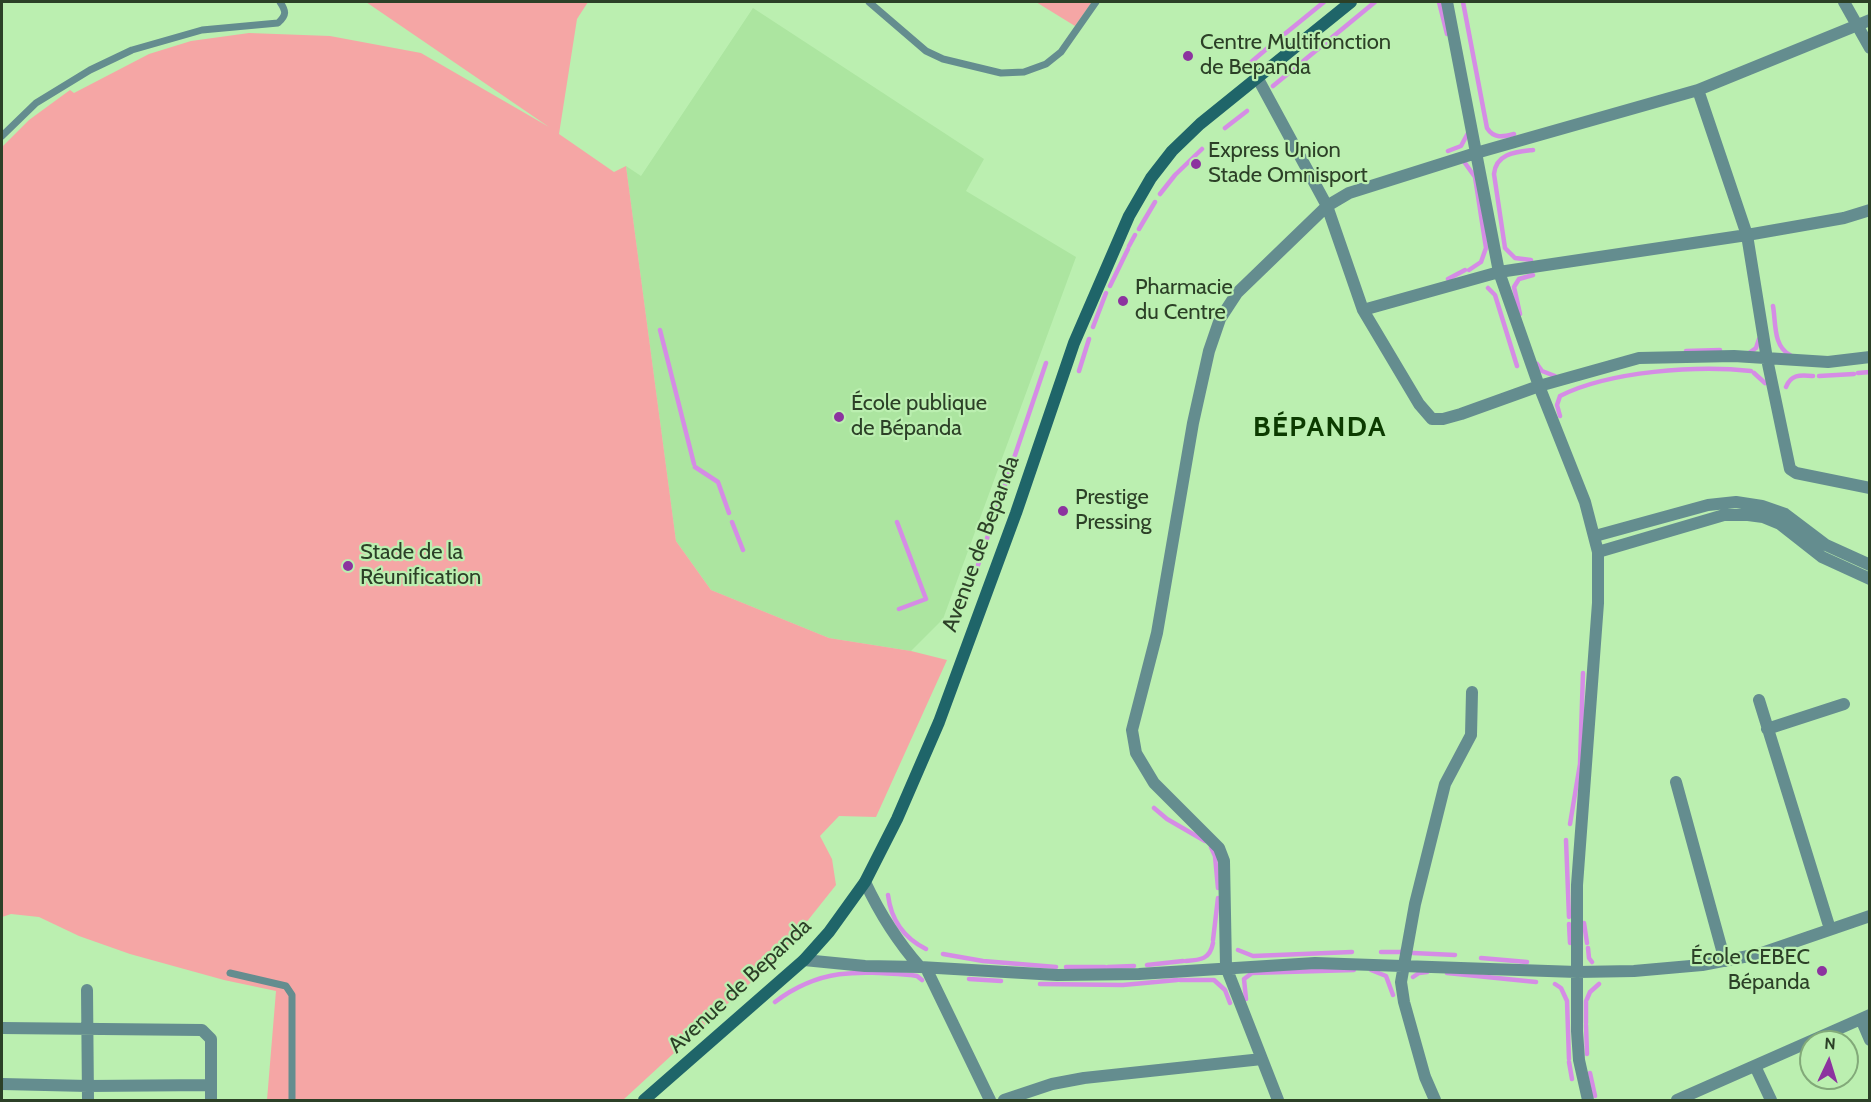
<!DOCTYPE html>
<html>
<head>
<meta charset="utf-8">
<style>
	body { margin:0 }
	#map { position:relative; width:1871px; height:1102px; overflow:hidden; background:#bbefb0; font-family:Cabin,sans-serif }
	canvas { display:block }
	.frame { position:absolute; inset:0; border:3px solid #2c4027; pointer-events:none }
	.north { position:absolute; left:1799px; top:1030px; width:60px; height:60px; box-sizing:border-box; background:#bbefb0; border:2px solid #82a979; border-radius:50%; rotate:4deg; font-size:16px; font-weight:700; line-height:24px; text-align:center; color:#2c4027 }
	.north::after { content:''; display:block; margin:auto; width:21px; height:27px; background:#8c339f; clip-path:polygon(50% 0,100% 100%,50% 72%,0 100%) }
</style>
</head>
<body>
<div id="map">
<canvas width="1871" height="1102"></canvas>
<div class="frame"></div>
<div class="north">N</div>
</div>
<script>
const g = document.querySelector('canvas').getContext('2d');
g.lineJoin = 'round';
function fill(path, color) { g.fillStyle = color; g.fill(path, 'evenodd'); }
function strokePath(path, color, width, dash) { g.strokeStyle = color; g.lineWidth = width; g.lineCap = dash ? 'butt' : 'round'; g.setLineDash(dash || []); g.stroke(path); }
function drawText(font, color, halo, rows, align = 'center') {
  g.font = font + ' Cabin,sans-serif'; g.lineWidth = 4.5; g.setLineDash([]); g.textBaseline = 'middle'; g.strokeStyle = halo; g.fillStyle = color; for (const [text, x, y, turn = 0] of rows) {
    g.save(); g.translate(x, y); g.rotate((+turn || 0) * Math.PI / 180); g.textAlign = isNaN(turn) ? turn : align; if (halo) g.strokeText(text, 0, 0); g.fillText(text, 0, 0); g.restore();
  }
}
fill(new Path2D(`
	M 753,8 L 984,159 L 966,191 L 1076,257 L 943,619 L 911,651 L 829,638 L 711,590 L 676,541 L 626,166 L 641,176 Z`), '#ace5a0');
fill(new Path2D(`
	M 366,2 L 588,2 L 577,19 L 559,134 L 614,172 L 626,166 L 676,541 L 711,590 L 829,638 L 911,651 L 947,660 L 876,817 L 839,816 L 820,836 L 832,859 L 836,885 L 770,968 L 749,984 L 623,1100 L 267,1100 L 276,991 L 224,980 L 130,954 L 79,936 L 39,917 L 11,914 L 2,917 L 2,147 L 29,120 L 70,90 L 74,93 L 149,54 L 191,41 L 249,33 L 330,36 L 421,53 L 549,127 Z
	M 1036,2 L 1092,2 L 1075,26 Z`), '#f5a6a5');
strokePath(new Path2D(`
	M 1439,2 L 1447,34
	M 1463,2 L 1487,128 C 1494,139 1503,137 1514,134
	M 1281,37 L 1324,2
	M 1243,69 L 1270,46
	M 1273,86 L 1375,2
	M 1225,128 L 1247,111
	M 1448,151 L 1461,146 L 1468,133
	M 1465,163 L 1475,177 L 1486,248 L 1481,262 L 1469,270
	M 1160,194 L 1175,175 L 1202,149
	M 1139,229 L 1155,202
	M 1129,246 L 1135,235
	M 1531,260 L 1515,258 L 1505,248 L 1494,174 C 1496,153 1516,152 1533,150
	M 1448,279 L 1465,270
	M 1110,286 L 1128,249
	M 1488,288 L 1495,295 L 1517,366
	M 1773,306 C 1776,323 1773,346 1790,355
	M 1520,314 L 1514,287 L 1519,279 L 1533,275
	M 1093,327 L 1106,293
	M 660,330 L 694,464
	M 1686,351 L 1720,350
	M 1749,353 L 1756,348 L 1759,339
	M 1537,364 L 1542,371 L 1555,376
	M 1079,371 L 1089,339
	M 1754,373 L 1765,383
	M 1858,373 L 1870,372
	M 1819,376 L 1854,374
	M 1786,387 C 1791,374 1800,375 1813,376
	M 1560,416 L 1557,405 L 1560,396 C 1609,371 1698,365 1751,371
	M 695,467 L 718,482 L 729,513
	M 732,522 L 743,550
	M 897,522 L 926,599 L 899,609
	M 976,571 L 1046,363
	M 1154,808 L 1167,819 L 1205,841
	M 1570,824 L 1580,764 L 1583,673
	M 1566,840 L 1569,917
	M 1211,847 L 1215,856 L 1218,888
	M 888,895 C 891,920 904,938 926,949
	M 1584,923 L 1587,943
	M 1569,924 L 1570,943
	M 1213,940 L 1218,898
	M 1588,948 L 1589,958 L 1592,962
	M 1238,950 L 1253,956 L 1352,952
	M 1381,952 L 1403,952 L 1403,949
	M 1413,953 L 1455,955
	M 943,954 L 983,961 L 1056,967
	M 1481,958 L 1527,962
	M 1186,961 C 1201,960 1210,959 1213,943
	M 1147,965 L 1183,961
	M 1066,967 L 1105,967
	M 1108,967 L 1134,966
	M 1371,970 L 1386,976 L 1393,995
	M 1447,973 L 1536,982
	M 1413,977 L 1419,973 L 1427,972
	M 969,979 L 1001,981
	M 1180,980 L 1214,980 L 1225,990 L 1230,1003
	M 1040,984 L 1123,985 L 1177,980
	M 1555,984 L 1561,988 L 1567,1001 L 1569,1059
	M 1246,999 L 1244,979 L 1252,973 L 1354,970
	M 1587,999 L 1590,992 L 1599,984
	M 775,1002 C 820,968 857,971 911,975 L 917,976 L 922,980
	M 1586,1023 L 1586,1001
	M 1586,1025 L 1587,1054
	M 1569,1062 L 1572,1079
	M 1590,1073 L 1595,1096`), '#d58ce5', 4.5);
strokePath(new Path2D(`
	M 869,2 L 926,51 L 943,59 L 1001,73 L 1024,72 L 1046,64 L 1061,52 L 1096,2
	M 2,136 L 36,103 L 90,70 L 132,50 L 202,30 L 278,23 C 287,15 286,11 280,2
	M 230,973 L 286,986 L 292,995 L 292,1100`), '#648d8f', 7);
strokePath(new Path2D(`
	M 1447,2 L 1499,272 L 1539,386 L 1585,502 L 1598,552 L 1598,603 L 1577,885 L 1577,1031 L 1579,1060 L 1588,1100
	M 1844,2 L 1870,48
	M 1257,77 L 1327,206 L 1363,310 L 1419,404 L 1432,419 L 1443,419 L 1461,414 L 1539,386 L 1639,358 L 1734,356 L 1828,362 L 1870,357
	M 1698,90 L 1747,235 L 1767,359 L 1790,469 L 1796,473 L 1870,488
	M 1363,310 L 1499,272 L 1747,235 L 1844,218 L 1870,210
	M 1595,536 L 1708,505 L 1736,502 L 1762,506 L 1785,514 L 1826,545 L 1870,565
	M 1598,552 L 1724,515 L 1748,515 L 1763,517 L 1780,524 L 1822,557 L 1870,579
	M 1759,700 L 1830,929
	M 1767,729 L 1844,704
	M 1676,782 L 1725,961
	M 865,882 C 880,914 897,941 920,967
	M 804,960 L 865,966 L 920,967 L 1057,975 L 1139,974 L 1315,963 L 1577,972 L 1634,971 L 1702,965 L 1759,954 L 1870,916
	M 926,968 L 990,1100
	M 87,990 L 88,1100
	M 1861,1019 L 1870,1040
	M 2,1028 L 202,1030 L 211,1039 L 211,1100
	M 1755,1066 L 1771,1100
	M 2,1084 L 88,1086 L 211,1085
	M 1004,1100 L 1052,1084 L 1084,1078 L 1262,1059
	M 1278,1100 L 1226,967 L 1224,861 L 1219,848 L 1154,783 L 1136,753 L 1132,730 L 1157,633 L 1193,423 L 1209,351 L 1220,319 L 1237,293 L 1327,206 L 1349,193 L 1476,153 L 1698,90 L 1870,20
	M 1435,1100 L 1425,1077 L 1404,1002 L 1401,982 L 1415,904 L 1445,784 L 1471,735 L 1472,692
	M 1677,1100 L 1870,1015`), '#648d8f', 12);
strokePath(new Path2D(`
	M 644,1100 L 804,960 L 829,932 L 865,882 L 897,819 L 939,722 L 1016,513 L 1074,343 L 1129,216 L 1151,178 L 1172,151 L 1200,124 L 1351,2`), '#1f6569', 12);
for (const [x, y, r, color] of [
	[1188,56,6,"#8c339f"],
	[1196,164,6,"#8c339f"],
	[1123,301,6,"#8c339f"],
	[839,417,6,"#8c339f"],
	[1063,511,6,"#8c339f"],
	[348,566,6,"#8c339f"],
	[1822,971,6,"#8c339f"]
]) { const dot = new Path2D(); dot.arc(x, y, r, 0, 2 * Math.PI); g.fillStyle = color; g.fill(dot); strokePath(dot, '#bbefb0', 2); }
drawText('22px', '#2c4027', '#bbefb0', [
	["Centre Multifonction",1200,43],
	["de Bepanda",1200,68],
	["Express Union",1208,151],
	["Stade Omnisport",1208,176],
	["Pharmacie",1135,288],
	["du Centre",1135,313],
	["École publique",851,404],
	["de Bépanda",851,429],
	["Prestige",1075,498],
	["Pressing",1075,523],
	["Stade de la",360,553],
	["Réunification",360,578],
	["École CEBEC",1810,958,"right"],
	["Bépanda",1810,983,"right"]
], 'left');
drawText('22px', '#2c4027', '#bbefb0', [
	["Avenue de Bepanda",981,544,-70],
	["Avenue de Bepanda",740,986,-43]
]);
g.letterSpacing = '1.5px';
drawText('bold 28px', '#0c3b00', '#bbefb0', [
	["BÉPANDA",1320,428]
]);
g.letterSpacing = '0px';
</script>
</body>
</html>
